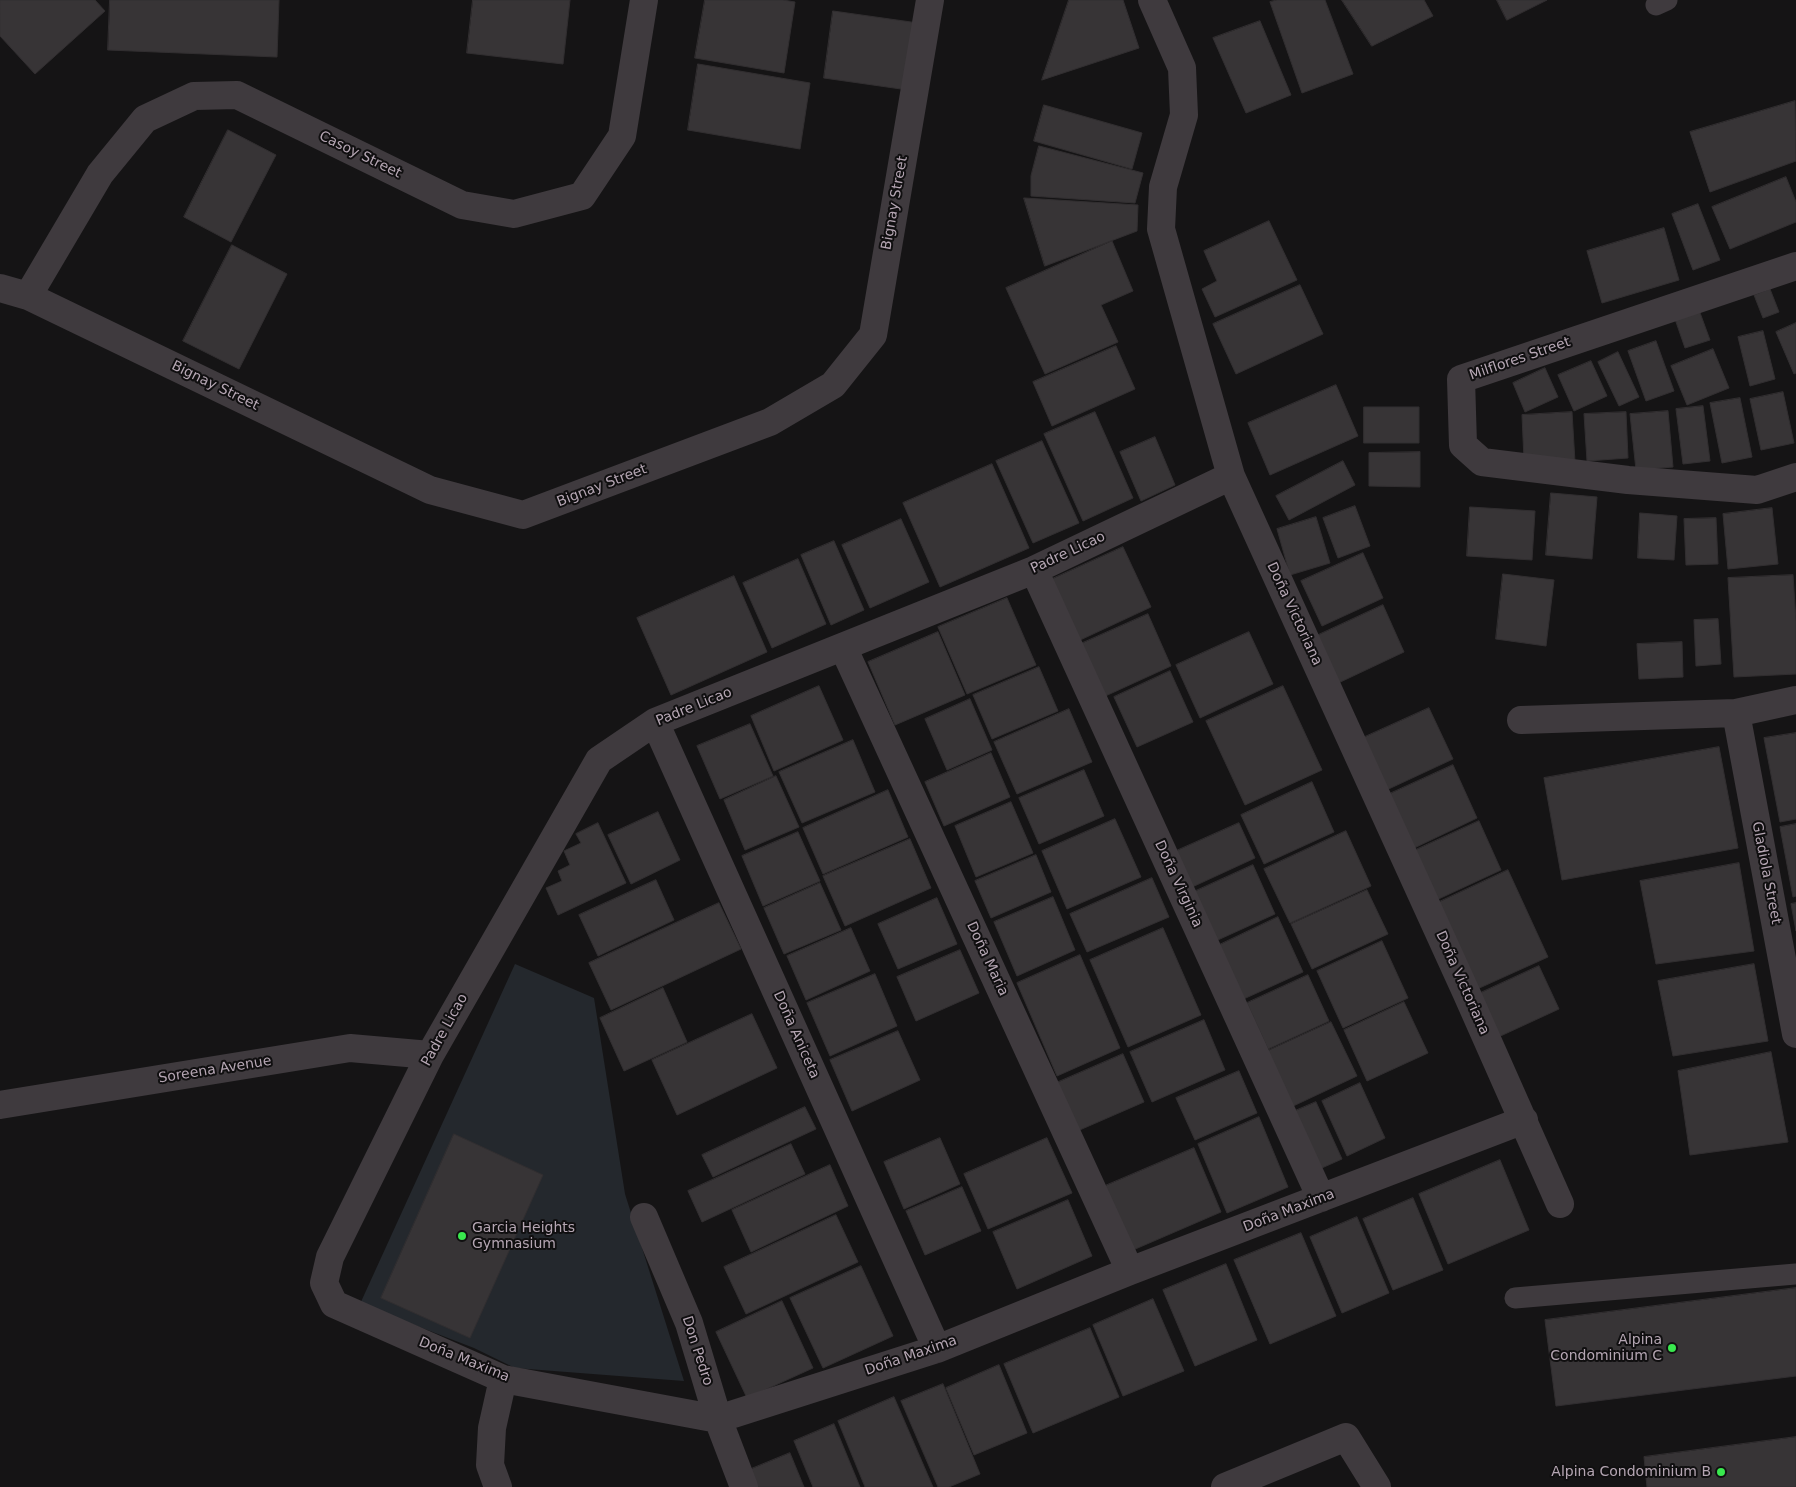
<!DOCTYPE html>
<html>
<head>
<meta charset="utf-8">
<style>
	body { margin:0 }
	canvas { display:block; background:#151415 }
</style>
</head>
<body>
<canvas width="1796" height="1487"></canvas>
<script>
const g = document.querySelector('canvas').getContext('2d');
g.lineJoin = 'round';
function fill(path, color) { g.fillStyle = color; g.fill(path, 'evenodd'); }
function strokePath(path, color, width, dash) { g.strokeStyle = color; g.lineWidth = width; g.lineCap = dash ? 'butt' : 'round'; g.setLineDash(dash || []); g.stroke(path); }
function drawText(font, color, halo, rows, align = 'center') {
  g.font = font + ' "DejaVu Sans",sans-serif'; g.lineWidth = 4; g.setLineDash([]); g.textBaseline = 'middle'; g.strokeStyle = halo; g.fillStyle = color; for (const [text, x, y, turn = 0] of rows) {
    g.save(); g.translate(x, y); g.rotate((+turn || 0) * Math.PI / 180); g.textAlign = isNaN(turn) ? turn : align; if (halo) g.strokeText(text, 0, 0); g.fillText(text, 0, 0); g.restore();
  }
}
fill(new Path2D(`
	M 515,964 L 594,998 L 625,1194 L 684,1381 L 515,1368 L 474,1348 L 360,1304 Z`), '#24282d');
const building = new Path2D(`
	M 0,0 L 95,0 L 105,11 L 35,74 L 0,36 Z
	M 110,0 L 279,0 L 277,57 L 108,50 Z
	M 473,0 L 570,0 L 563,64 L 467,53 Z
	M 705,0 L 783,0 L 795,2 L 784,73 L 695,58 Z
	M 1069,0 L 1123,0 L 1139,48 L 1042,80 Z
	M 1277,0 L 1325,0 L 1353,74 L 1302,93 L 1270,2 Z
	M 1342,0 L 1424,0 L 1433,16 L 1372,46 Z
	M 1497,0 L 1547,0 L 1507,20 Z
	M 833,11 L 918,23 L 908,90 L 824,78 Z
	M 1260,21 L 1291,95 L 1246,113 L 1213,38 Z
	M 698,64 L 810,83 L 800,149 L 688,130 Z
	M 1795,101 L 1796,161 L 1710,192 L 1690,132 Z
	M 1044,105 L 1142,133 L 1132,169 L 1034,141 Z
	M 228,130 L 276,155 L 231,242 L 184,217 Z
	M 1039,146 L 1143,173 L 1135,203 L 1031,196 L 1031,176 Z
	M 1786,177 L 1796,202 L 1796,222 L 1730,249 L 1712,207 Z
	M 1024,198 L 1138,205 L 1137,231 L 1045,266 Z
	M 1698,204 L 1720,260 L 1693,270 L 1672,214 Z
	M 1269,221 L 1297,280 L 1215,317 L 1202,289 L 1217,281 L 1204,251 Z
	M 1664,228 L 1679,280 L 1602,303 L 1587,251 Z
	M 1112,241 L 1133,291 L 1101,305 L 1118,342 L 1045,374 L 1006,288 Z
	M 232,245 L 287,274 L 239,369 L 183,341 Z
	M 1300,285 L 1323,334 L 1236,374 L 1213,324 Z
	M 1770,289 L 1779,312 L 1763,318 L 1754,295 Z
	M 1699,310 L 1710,340 L 1685,348 L 1675,319 Z
	M 1796,323 L 1796,373 L 1794,374 L 1776,332 Z
	M 1763,331 L 1775,379 L 1750,386 L 1738,337 Z
	M 1656,341 L 1674,391 L 1646,401 L 1628,351 Z
	M 1116,346 L 1135,389 L 1052,426 L 1033,382 Z
	M 1713,349 L 1729,388 L 1687,405 L 1671,366 Z
	M 1618,352 L 1639,397 L 1619,406 L 1598,362 Z
	M 1591,361 L 1607,396 L 1574,411 L 1558,375 Z
	M 1545,368 L 1558,397 L 1525,412 L 1513,383 Z
	M 1336,385 L 1358,436 L 1270,475 L 1248,423 Z
	M 1783,392 L 1794,443 L 1761,450 L 1750,399 Z
	M 1740,398 L 1752,457 L 1722,463 L 1710,403 Z
	M 1703,406 L 1710,461 L 1683,464 L 1676,409 Z
	M 1364,407 L 1419,407 L 1419,443 L 1364,443 Z
	M 1668,411 L 1673,467 L 1636,470 L 1630,414 Z
	M 1095,412 L 1133,498 L 1083,521 L 1044,434 Z
	M 1572,412 L 1575,462 L 1524,460 L 1522,415 Z
	M 1626,412 L 1628,458 L 1587,461 L 1584,414 Z
	M 1155,437 L 1175,485 L 1141,501 L 1120,452 Z
	M 1042,441 L 1079,523 L 1033,543 L 996,461 Z
	M 1420,452 L 1420,487 L 1369,486 L 1369,453 Z
	M 1343,461 L 1355,485 L 1289,520 L 1276,496 Z
	M 992,464 L 1029,548 L 940,587 L 903,503 Z
	M 1551,493 L 1597,497 L 1592,559 L 1546,555 Z
	M 1355,506 L 1370,546 L 1338,558 L 1323,518 Z
	M 1470,507 L 1535,511 L 1532,560 L 1467,556 Z
	M 1772,508 L 1778,564 L 1728,569 L 1723,514 Z
	M 1640,513 L 1677,516 L 1674,560 L 1638,558 Z
	M 1316,517 L 1330,563 L 1290,575 L 1277,529 Z
	M 1716,518 L 1718,564 L 1686,565 L 1684,519 Z
	M 901,519 L 929,582 L 870,608 L 842,545 Z
	M 834,541 L 864,610 L 831,625 L 801,555 Z
	M 1123,547 L 1151,607 L 1078,641 L 1050,580 Z
	M 1363,553 L 1383,598 L 1322,626 L 1301,581 Z
	M 798,559 L 826,624 L 772,648 L 743,583 Z
	M 1503,574 L 1554,580 L 1546,646 L 1496,639 Z
	M 1793,575 L 1796,621 L 1796,674 L 1734,677 L 1728,578 Z
	M 734,576 L 767,652 L 671,695 L 637,618 Z
	M 1007,598 L 1036,665 L 967,694 L 938,627 Z
	M 1383,605 L 1404,652 L 1334,685 L 1312,638 Z
	M 1148,614 L 1171,666 L 1101,698 L 1076,646 Z
	M 1718,619 L 1721,664 L 1696,666 L 1694,620 Z
	M 938,632 L 965,695 L 895,725 L 868,662 Z
	M 1249,632 L 1273,684 L 1200,718 L 1176,665 Z
	M 1682,642 L 1683,677 L 1639,679 L 1637,644 Z
	M 1039,667 L 1058,711 L 992,739 L 973,695 Z
	M 1170,671 L 1193,722 L 1137,747 L 1114,697 Z
	M 819,686 L 843,740 L 774,771 L 751,716 Z
	M 1283,686 L 1322,770 L 1245,805 L 1206,721 Z
	M 970,699 L 992,750 L 947,770 L 925,719 Z
	M 1429,708 L 1453,759 L 1380,793 L 1356,741 Z
	M 1069,709 L 1092,762 L 1017,794 L 994,742 Z
	M 750,724 L 773,776 L 720,799 L 697,746 Z
	M 1796,733 L 1796,819 L 1780,822 L 1764,738 Z
	M 853,740 L 875,792 L 802,823 L 779,772 Z
	M 1719,747 L 1738,848 L 1562,880 L 1544,778 Z
	M 991,753 L 1010,797 L 944,826 L 925,782 Z
	M 1453,765 L 1477,818 L 1410,850 L 1385,796 Z
	M 1084,770 L 1104,816 L 1039,844 L 1019,798 Z
	M 776,776 L 799,827 L 745,850 L 724,800 Z
	M 1312,782 L 1334,832 L 1264,864 L 1241,815 Z
	M 888,790 L 908,837 L 823,874 L 803,828 Z
	M 1011,802 L 1033,853 L 976,877 L 955,826 Z
	M 658,812 L 680,860 L 631,884 L 608,835 Z
	M 1115,819 L 1141,877 L 1067,909 L 1042,851 Z
	M 1479,821 L 1501,870 L 1432,902 L 1409,853 Z
	M 598,823 L 626,883 L 558,915 L 546,888 L 562,881 L 558,871 L 570,865 L 564,851 L 581,843 L 576,834 Z
	M 1239,823 L 1255,858 L 1190,888 L 1174,852 Z
	M 1796,824 L 1796,896 L 1793,897 L 1780,827 Z
	M 1346,831 L 1371,886 L 1290,923 L 1264,869 Z
	M 798,832 L 820,881 L 763,906 L 742,856 Z
	M 910,839 L 931,888 L 845,926 L 823,876 Z
	M 1036,855 L 1051,892 L 991,918 L 975,881 Z
	M 1739,863 L 1754,951 L 1656,964 L 1640,881 Z
	M 1253,865 L 1275,914 L 1209,944 L 1187,895 Z
	M 1508,870 L 1548,957 L 1475,990 L 1435,904 Z
	M 1152,878 L 1169,917 L 1087,952 L 1070,914 Z
	M 656,880 L 674,920 L 598,956 L 579,915 Z
	M 820,883 L 841,930 L 784,954 L 764,908 Z
	M 1367,890 L 1388,934 L 1312,969 L 1291,924 Z
	M 1053,897 L 1075,950 L 1017,976 L 994,922 Z
	M 937,898 L 957,944 L 898,969 L 878,924 Z
	M 719,903 L 741,949 L 611,1010 L 589,963 Z
	M 1796,903 L 1796,931 L 1791,904 Z
	M 1278,917 L 1303,972 L 1237,1002 L 1213,948 Z
	M 851,928 L 870,971 L 806,1000 L 787,956 Z
	M 1163,928 L 1201,1015 L 1128,1047 L 1090,960 Z
	M 1382,941 L 1408,998 L 1343,1028 L 1317,971 Z
	M 960,950 L 979,993 L 916,1021 L 897,977 Z
	M 1080,955 L 1120,1048 L 1057,1076 L 1017,983 Z
	M 1754,964 L 1768,1041 L 1673,1056 L 1658,981 Z
	M 1539,966 L 1559,1009 L 1494,1039 L 1474,996 Z
	M 875,974 L 897,1026 L 830,1056 L 807,1003 Z
	M 1308,975 L 1329,1021 L 1268,1049 L 1247,1003 Z
	M 663,988 L 687,1042 L 624,1071 L 600,1018 Z
	M 1404,1002 L 1428,1053 L 1367,1081 L 1344,1030 Z
	M 752,1014 L 777,1068 L 677,1115 L 652,1060 Z
	M 1204,1020 L 1225,1070 L 1152,1102 L 1130,1052 Z
	M 1331,1022 L 1357,1076 L 1289,1108 L 1263,1053 Z
	M 898,1031 L 920,1080 L 852,1111 L 830,1060 Z
	M 1771,1052 L 1788,1142 L 1690,1155 L 1678,1071 Z
	M 1123,1054 L 1144,1102 L 1075,1132 L 1054,1084 Z
	M 1239,1071 L 1257,1113 L 1195,1140 L 1176,1098 Z
	M 1360,1083 L 1385,1138 L 1347,1156 L 1322,1101 Z
	M 1316,1102 L 1342,1159 L 1315,1171 L 1288,1114 Z
	M 805,1107 L 816,1129 L 713,1177 L 702,1155 Z
	M 1259,1117 L 1288,1187 L 1227,1213 L 1198,1144 Z
	M 454,1134 L 543,1175 L 470,1338 L 381,1298 Z
	M 940,1138 L 960,1184 L 904,1209 L 884,1162 Z
	M 1047,1138 L 1072,1193 L 988,1229 L 964,1174 Z
	M 791,1144 L 805,1174 L 702,1222 L 688,1191 Z
	M 1194,1148 L 1221,1212 L 1133,1250 L 1105,1186 Z
	M 1500,1160 L 1529,1230 L 1448,1264 L 1419,1194 Z
	M 830,1165 L 848,1206 L 751,1252 L 732,1210 Z
	M 962,1187 L 981,1231 L 925,1255 L 906,1211 Z
	M 1413,1198 L 1443,1270 L 1393,1290 L 1363,1219 Z
	M 1068,1200 L 1092,1256 L 1017,1289 L 993,1232 Z
	M 836,1215 L 858,1262 L 746,1314 L 724,1267 Z
	M 1357,1217 L 1389,1293 L 1342,1313 L 1310,1237 Z
	M 1301,1233 L 1336,1316 L 1270,1344 L 1234,1260 Z
	M 1226,1264 L 1257,1340 L 1195,1366 L 1163,1290 Z
	M 861,1266 L 893,1336 L 823,1368 L 790,1298 Z
	M 1796,1288 L 1796,1376 L 1556,1406 L 1545,1320 Z
	M 1153,1299 L 1184,1371 L 1123,1396 L 1093,1325 Z
	M 782,1301 L 813,1368 L 747,1398 L 716,1332 Z
	M 1090,1328 L 1119,1397 L 1033,1433 L 1004,1364 Z
	M 999,1365 L 1027,1433 L 974,1455 L 946,1388 Z
	M 943,1384 L 980,1474 L 949,1487 L 938,1487 L 901,1401 Z
	M 894,1397 L 933,1487 L 865,1487 L 838,1421 Z
	M 834,1424 L 860,1487 L 813,1487 L 794,1441 Z
	M 1796,1437 L 1796,1487 L 1647,1487 L 1644,1457 Z
	M 790,1453 L 804,1487 L 750,1487 L 744,1472 Z`);
fill(building, '#373436');
strokePath(building, '#312e30', 1);
strokePath(new Path2D(`
	M 1656,5 L 1667,0
	M 1515,1298 L 1796,1274`), '#3f3a3e', 21);
strokePath(new Path2D(`
	M 1152,0 L 1182,68 L 1184,115 L 1163,187 L 1161,229 L 1231,476 L 1466,992 L 1560,1204
	M 1796,266 L 1461,379 L 1463,445 L 1482,462 L 1628,480 L 1757,490 L 1796,477
	M 0,288 L 28,296 L 430,490 L 523,515 L 770,422 L 833,385 L 873,335 L 930,0
	M 28,296 L 100,174 L 145,119 L 194,96 L 237,95 L 462,205 L 514,214 L 582,196 L 622,136 L 644,0
	M 1231,476 L 1034,570 L 655,722 L 599,760 L 430,1055 L 330,1257 L 324,1283 L 334,1304 L 503,1379 L 718,1419 L 937,1349 L 1130,1271 L 1524,1120
	M 1034,570 L 1321,1198
	M 843,647 L 1130,1271
	M 1736,713 L 1796,1034
	M 1521,720 L 1736,713 L 1796,700
	M 655,722 L 937,1349
	M 0,1105 L 350,1048 L 430,1055
	M 644,1217 L 689,1323 L 718,1419 L 744,1487
	M 498,1487 L 490,1465 L 492,1428 L 503,1379
	M 1225,1487 L 1346,1437 L 1377,1487`), '#3f3a3e', 28);
for (const [x, y, r, color] of [
	[462,1236,5,"#39e84e"],
	[1672,1348,5,"#39e84e"],
	[1721,1472,5,"#39e84e"]
]) { const dot = new Path2D(); dot.arc(x, y, r, 0, 2 * Math.PI); g.fillStyle = color; g.fill(dot); strokePath(dot, '#100f10', 2); }
drawText('14px', '#b5a6b3', '#100f10', [
	["Casoy Street",360,155,26],
	["Bignay Street",895,203,-80],
	["Milflores Street",1520,359,-19],
	["Bignay Street",215,386,26],
	["Bignay Street",602,486,-21],
	["Padre Licao",1068,553,-25],
	["Doña Victoriana",1294,614,65],
	["Padre Licao",694,707,-22],
	["Gladiola Street",1766,873,79],
	["Doña Virginia",1178,884,65],
	["Doña Maria",987,959,65],
	["Doña Victoriana",1462,983,66],
	["Padre Licao",445,1030,-61],
	["Doña Aniceta",796,1035,66],
	["Soreena Avenue",215,1070,-9],
	["Doña Maxima",1289,1211,-21],
	["Don Pedro",697,1351,72],
	["Doña Maxima",911,1356,-19],
	["Doña Maxima",464,1360,22]
]);
drawText('14px', '#b5a6b3', '#100f10', [
	["Garcia Heights",472,1228,"left"],
	["Gymnasium",472,1244,"left"],
	["Alpina",1662,1340],
	["Condominium C",1662,1356],
	["Alpina Condominium B",1711,1472]
], 'right');
</script>
</body>
</html>
